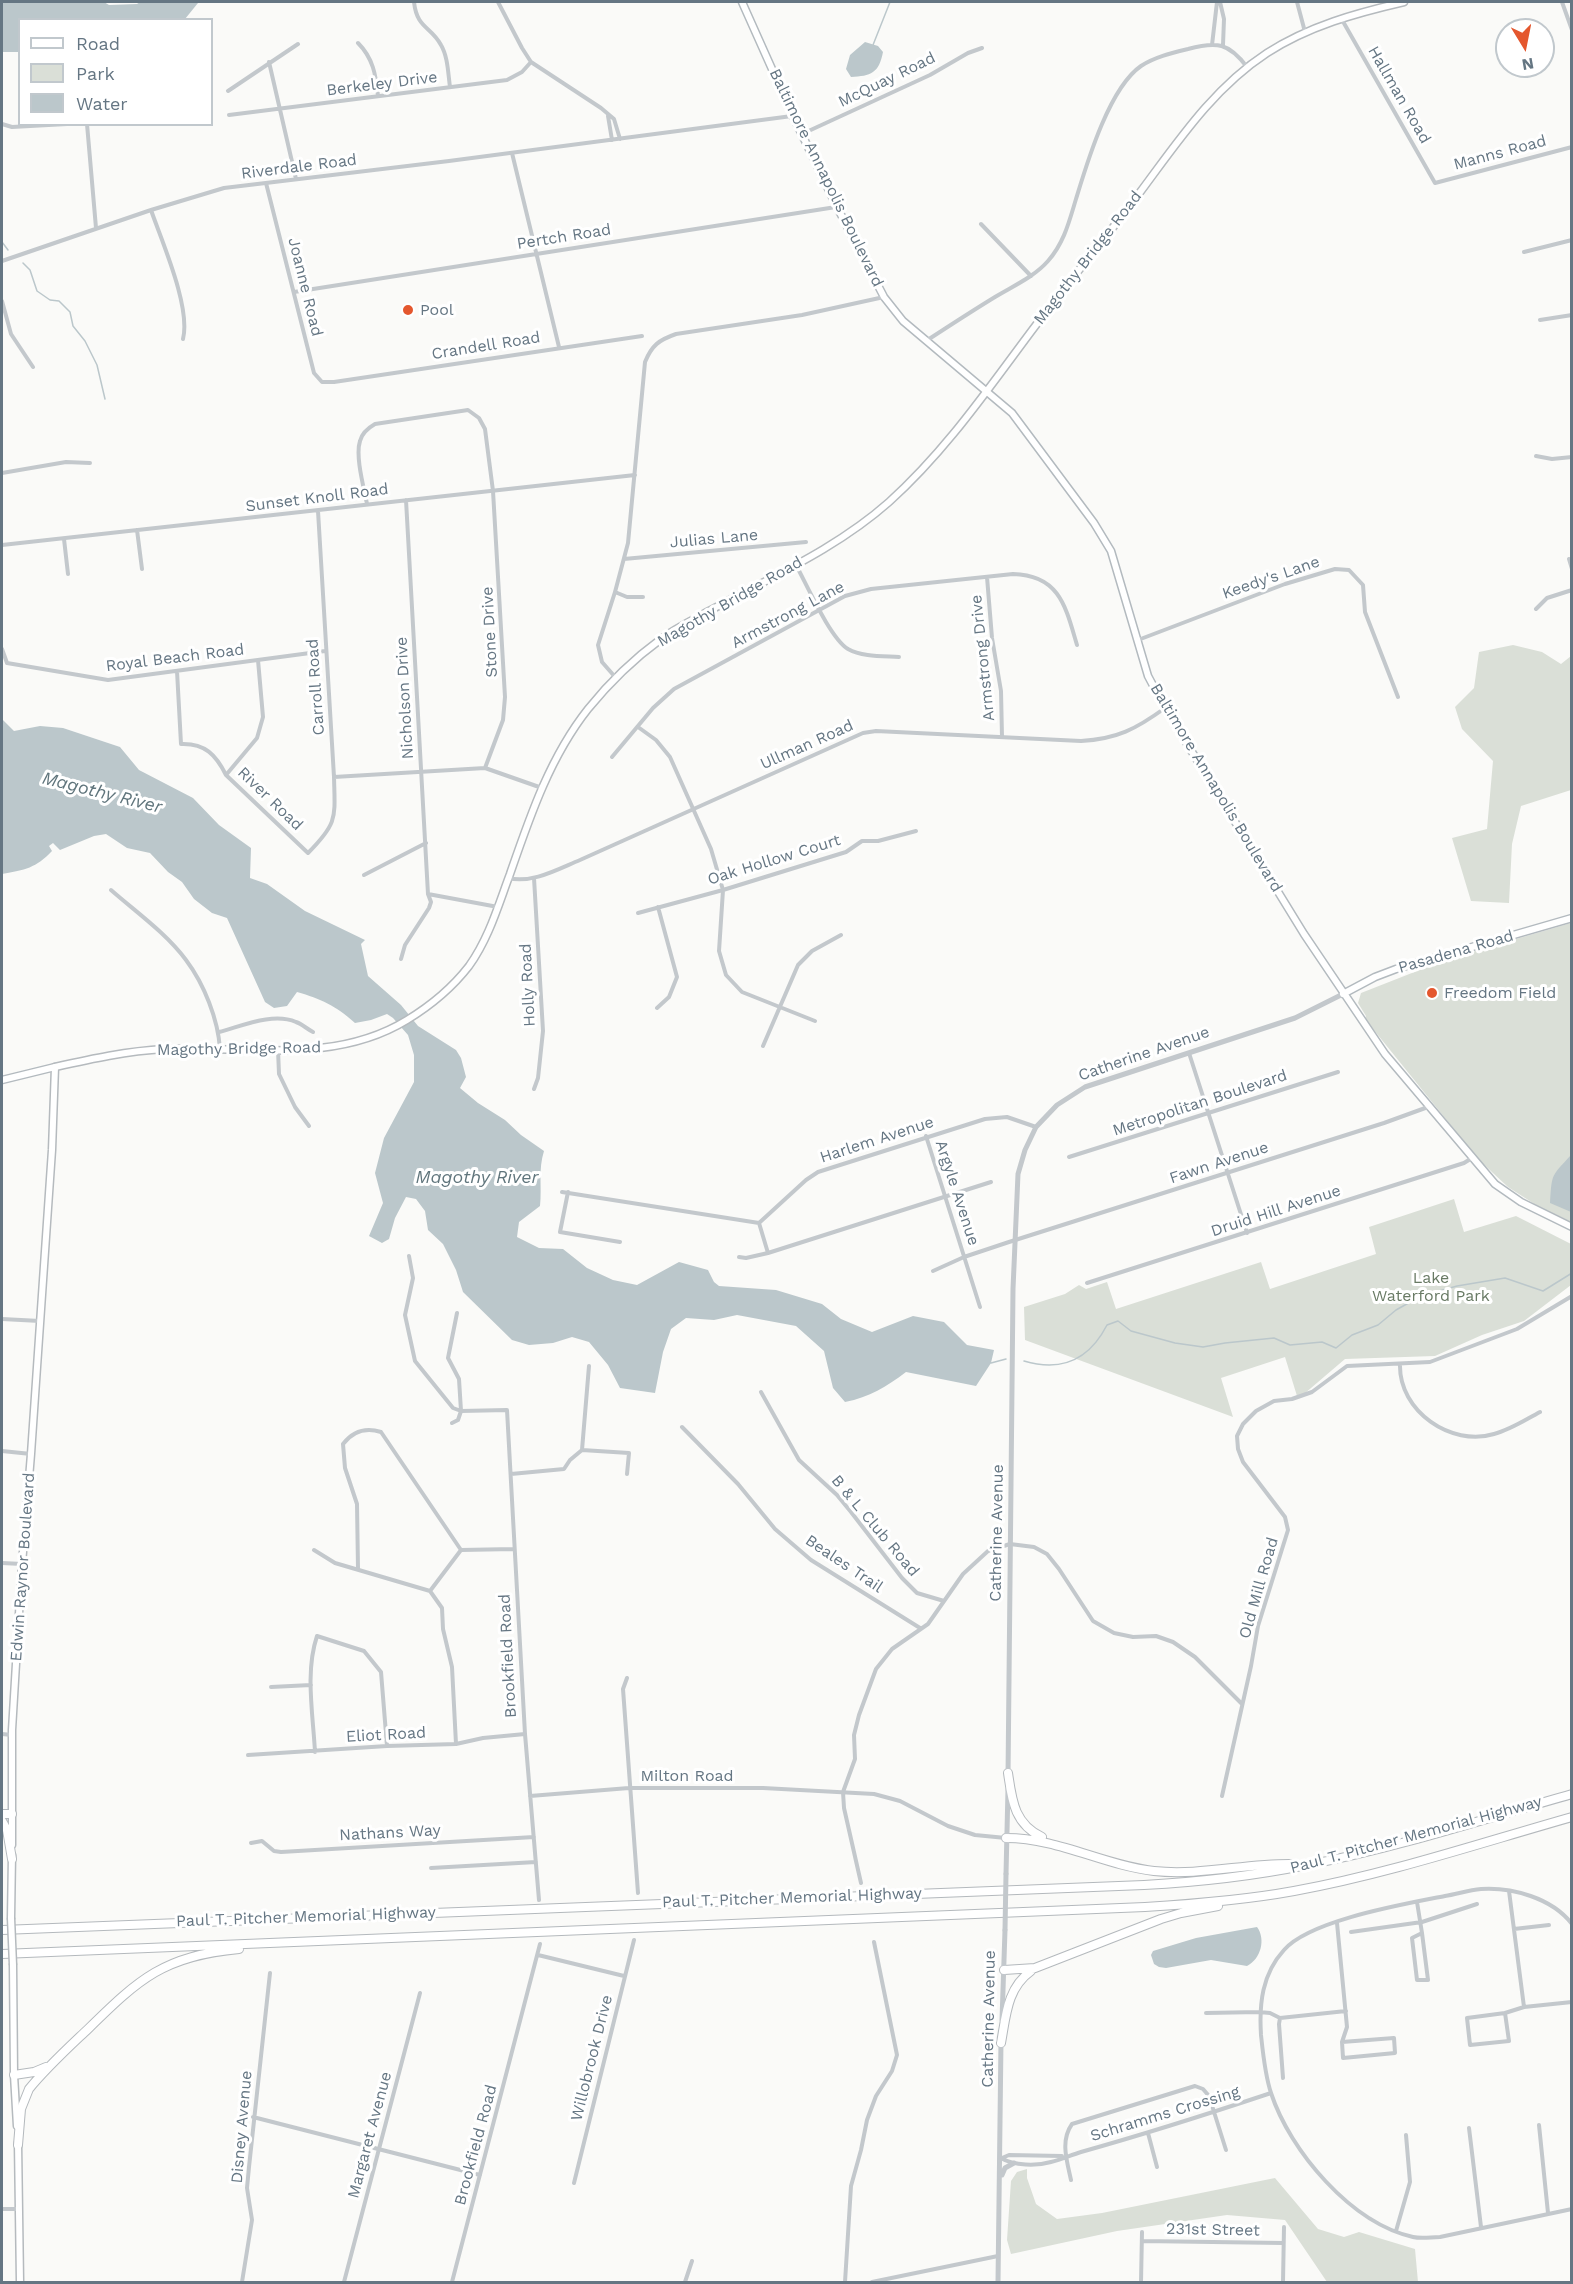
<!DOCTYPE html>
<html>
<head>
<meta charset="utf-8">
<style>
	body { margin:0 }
	#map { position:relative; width:1573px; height:2284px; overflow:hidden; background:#fafaf8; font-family:"Work Sans",sans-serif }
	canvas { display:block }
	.frame { position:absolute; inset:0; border:3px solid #657683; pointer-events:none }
	.legend { position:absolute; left:18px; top:18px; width:195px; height:108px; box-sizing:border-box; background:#fff; border:2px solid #c1c8cd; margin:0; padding:8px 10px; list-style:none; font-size:18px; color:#657683 }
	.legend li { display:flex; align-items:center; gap:12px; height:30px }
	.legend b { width:30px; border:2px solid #c1c8cd }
	.north { position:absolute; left:1495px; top:18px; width:60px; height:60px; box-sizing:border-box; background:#fff; border:2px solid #c1c8cd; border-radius:50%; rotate:170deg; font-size:16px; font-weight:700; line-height:24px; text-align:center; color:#657683 }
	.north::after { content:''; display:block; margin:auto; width:21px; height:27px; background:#e4572e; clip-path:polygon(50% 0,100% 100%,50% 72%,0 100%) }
</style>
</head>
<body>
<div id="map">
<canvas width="1573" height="2284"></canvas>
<div class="frame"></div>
<ul class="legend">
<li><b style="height:8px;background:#fff"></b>Road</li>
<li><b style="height:16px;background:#dadfd7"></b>Park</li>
<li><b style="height:16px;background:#bbc7cb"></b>Water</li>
</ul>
<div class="north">N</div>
</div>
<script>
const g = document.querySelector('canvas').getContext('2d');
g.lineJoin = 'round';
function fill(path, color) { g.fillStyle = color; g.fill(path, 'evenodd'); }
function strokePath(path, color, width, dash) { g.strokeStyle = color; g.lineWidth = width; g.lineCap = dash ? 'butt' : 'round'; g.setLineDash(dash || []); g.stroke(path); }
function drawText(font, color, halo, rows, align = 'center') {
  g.font = font + ' "Work Sans",sans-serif'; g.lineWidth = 6; g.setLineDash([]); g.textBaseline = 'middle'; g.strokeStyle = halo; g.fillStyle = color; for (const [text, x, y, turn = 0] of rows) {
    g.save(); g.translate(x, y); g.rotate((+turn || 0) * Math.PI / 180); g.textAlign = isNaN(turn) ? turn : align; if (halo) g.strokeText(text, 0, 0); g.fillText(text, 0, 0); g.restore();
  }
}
fill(new Path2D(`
	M 1513,645 L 1542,652 L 1561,664 L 1571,656 L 1571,790 L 1521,806 L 1512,844 L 1509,903 L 1471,901 L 1452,838 L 1487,829 L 1493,761 L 1462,729 L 1455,707 L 1474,688 L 1479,652 Z
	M 1571,923 L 1571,1222 L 1536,1205 L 1508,1187 L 1478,1159 L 1365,1019 L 1366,1016 L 1358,1003 L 1361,993 L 1417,971 L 1417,968 Z
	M 1454,1199 L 1464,1232 L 1516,1216 L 1571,1244 L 1571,1285 L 1524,1321 L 1482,1335 L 1435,1356 L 1345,1359 L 1304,1394 L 1297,1396 L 1285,1357 L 1221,1378 L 1233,1417 L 1025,1340 L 1024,1307 L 1065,1294 L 1079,1285 L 1086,1289 L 1107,1282 L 1116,1309 L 1261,1262 L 1270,1289 L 1376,1254 L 1369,1227 Z
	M 1027,2169 L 1027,2178 L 1036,2204 L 1057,2219 L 1102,2213 L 1275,2178 L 1318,2229 L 1344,2237 L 1359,2232 L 1415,2249 L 1418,2282 L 1327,2282 L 1285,2220 L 1227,2215 L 1117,2231 L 1011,2254 L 1007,2240 L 1011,2181 L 1017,2172 Z`), '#dadfd7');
fill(new Path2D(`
	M 2,2 L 104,2 L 109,5 L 137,4 L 140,2 L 202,2 L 198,3 L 185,19 L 20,20 L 19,52 L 2,52 Z
	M 865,42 L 878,46 L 883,52 C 879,73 871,76 851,77 L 846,69 L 850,55 Z
	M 2,719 L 14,731 L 40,726 L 63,728 L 120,747 L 139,770 L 193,798 L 219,825 L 251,848 L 250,878 L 267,884 L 305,911 L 365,940 L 361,944 L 368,976 L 401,1005 L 418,1026 L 456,1050 L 461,1058 L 466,1077 L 460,1088 L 478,1103 L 505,1120 L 521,1135 L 544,1151 C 538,1170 542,1186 540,1206 L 519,1222 L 517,1237 L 539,1248 L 563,1249 L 587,1268 L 613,1280 L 637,1285 L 679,1262 L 708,1270 L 714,1282 L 719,1286 L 776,1290 L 822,1304 L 841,1319 L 872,1332 L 913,1316 L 944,1322 L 967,1345 L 994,1350 L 991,1363 L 976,1386 L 906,1372 C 886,1387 870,1397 845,1402 L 833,1388 L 824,1351 L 796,1326 L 737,1315 L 714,1320 L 686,1318 L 671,1329 L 663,1352 L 655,1393 L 620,1388 L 608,1365 L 589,1342 L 572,1337 L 553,1343 L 529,1345 L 512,1340 L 463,1292 L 456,1270 L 443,1244 L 428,1230 L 425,1211 L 416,1199 L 406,1197 L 395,1218 L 389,1239 L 382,1243 L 369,1236 L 383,1203 L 375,1173 L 384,1138 L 414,1082 L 414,1055 L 408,1035 L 393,1018 L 387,1014 L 371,1020 L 355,1023 C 335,1005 321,999 297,992 L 287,1006 L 274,1008 L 265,1002 L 227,918 L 212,913 L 194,899 L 182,882 L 168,872 L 150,853 L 127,848 L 106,834 L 94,836 L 60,850 L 53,843 L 49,846 L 52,851 C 36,868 25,870 2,874 Z
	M 1571,1155 L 1571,1212 L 1550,1203 C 1552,1173 1551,1177 1571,1155 Z
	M 1257,1927 C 1266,1939 1261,1959 1247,1966 L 1211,1960 L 1166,1968 L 1159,1967 L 1154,1964 L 1151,1955 L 1153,1951 L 1196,1938 Z`), '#bbc7cb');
strokePath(new Path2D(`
	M 873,45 L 890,2
	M 2,242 L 8,250
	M 23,263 L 30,270 L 37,291 L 50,300 L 59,301 L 70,312 L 73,326 L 85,341 L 97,365 L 105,399
	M 1024,1361 C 1061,1372 1089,1360 1107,1325 L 1118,1321 L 1131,1331 L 1175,1343 L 1203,1347 L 1225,1343 L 1274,1338 L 1290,1345 L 1322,1342 L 1336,1348 L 1352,1335 L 1378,1325 L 1396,1310 L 1421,1296 L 1457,1286 L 1505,1278 L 1543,1291 L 1572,1273
	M 991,1363 L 1006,1359`), '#bbc7cb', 1.5);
const secondary = new Path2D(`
	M 742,2 L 793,116 L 837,207 L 884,297 L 903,321 L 1012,413 L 1094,523 L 1111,551 L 1148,676 L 1165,708 L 1304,934 L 1385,1054 L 1495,1184 L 1521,1202 L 1572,1227
	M 1343,994 L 1375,977 L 1396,969 L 1572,918
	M 2,1080 L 55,1067`);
const primary = new Path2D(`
	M 12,1845 L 12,1730 L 22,1564 L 31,1454 L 52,1150 L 55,1067 C 91,1059 127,1051 164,1049 C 245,1046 334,1065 407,1020 C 430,1006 452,988 469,966 C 489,938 498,906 510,874 C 530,816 550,757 588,709 C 609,683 635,658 661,639 C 676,628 693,620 709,611 C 771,577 836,549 889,502 C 947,450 990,386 1036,325 C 1069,281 1105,239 1138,195 C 1177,143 1212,89 1267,53 C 1309,26 1356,13 1404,2
	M 11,1918 L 12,1855
	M 13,1965 L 14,2075 L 17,2126
	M 18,2143 L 20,2282`);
const motorway = new Path2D(`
	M 1008,1773 C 1012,1800 1014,1824 1042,1837
	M 2,1814 L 12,1814
	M 2,1821 L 7,1830 L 12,1859
	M 1006,1838 C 1058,1838 1103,1865 1154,1871 C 1201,1876 1246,1863 1293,1864
	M 2,1930 L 1144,1885 C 1199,1882 1253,1876 1307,1865 C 1396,1848 1484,1819 1572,1794
	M 2,1954 L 1145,1907 C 1195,1904 1245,1900 1294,1891 C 1388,1874 1480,1843 1572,1817
	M 1004,1970 L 1035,1968 L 1161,1919 L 1181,1913 L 1218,1906
	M 1001,2043 C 1006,2016 1007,1988 1031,1971
	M 14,2075 L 34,2072 L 46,2067
	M 18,2145 L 21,2109 L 29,2089 C 47,2067 68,2048 88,2029 C 140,1978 164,1956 239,1949`);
strokePath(secondary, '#b3babf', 9);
strokePath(primary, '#b5babe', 9);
strokePath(motorway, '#b4b9bd', 10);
strokePath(new Path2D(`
	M 414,2 C 417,29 431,26 441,45 C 448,57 448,73 450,87
	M 498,2 L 522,48 L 531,62 L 601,108 L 614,119 L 620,139
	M 1220,2 L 1224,19 L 1223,45
	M 1297,2 L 1305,32
	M 1562,2 L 1572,30
	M 1341,18 L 1435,183 L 1572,147
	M 358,43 C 373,58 376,75 378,96
	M 1212,45 L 1217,2
	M 269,62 L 296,179
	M 228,91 L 298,44
	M 229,115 L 507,80 L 522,72 L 531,62
	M 608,116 L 612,140
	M 2,124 L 12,127 L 67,124
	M 87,124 L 96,228
	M 802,134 L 930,75 L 968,53 L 982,48
	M 512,153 L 559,347
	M 266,183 L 314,373 L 322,382 L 334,382 L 642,336
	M 151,210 C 162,242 191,307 183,339
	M 981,224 L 1031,276
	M 1524,252 L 1572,240
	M 2,261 L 151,210 L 224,188 L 449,161 L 792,116
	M 294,292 L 836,207
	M 2,301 L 11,334 L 33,367
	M 1540,320 L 1572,315
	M 926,341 C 949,326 972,311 995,297 C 1013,286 1034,277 1048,261 C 1064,243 1069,222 1076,199 C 1087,163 1109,88 1141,66 C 1155,57 1172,53 1188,49 C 1217,41 1229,43 1247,67
	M 1536,456 L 1552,459 L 1572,457
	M 2,473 L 66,462 L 90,463
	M 406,500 L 428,894
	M 367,504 C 364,488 355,456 360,441 C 362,433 368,428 375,424 L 468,410 L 479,418 L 485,429 L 493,491 L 505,697 L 503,720 L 485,768
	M 137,530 L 142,569
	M 64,539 L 68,574
	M 2,545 L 635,475
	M 624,559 L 806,542
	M 1569,559 L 1572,569
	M 796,565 C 807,585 830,638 848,649 C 862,657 883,656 899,657
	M 987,577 L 992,638 L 1001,691 L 1002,737
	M 615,592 L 627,597 L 643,597
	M 1536,609 L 1547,598 L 1572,590
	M 1138,640 L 1285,584 L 1335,569 L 1349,570 L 1363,585 L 1365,612 L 1398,697
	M 2,649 L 7,663 L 108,680 L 325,651
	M 177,671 L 181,744 C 205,743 216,755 226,775 L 308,853 C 338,823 335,818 334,777 L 318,511
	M 616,678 L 602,662 L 598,645 L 615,592 L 628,543 L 645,362 C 652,345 659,340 676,334 L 802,315 L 884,297
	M 638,727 L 656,740 L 670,757 L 711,849 L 723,890 L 719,951 L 726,975 L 742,992 L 815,1021
	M 612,757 L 653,708 L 674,689 L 845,596 L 871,589 L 1013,574 C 1060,575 1066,608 1077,645
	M 226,775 L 257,738 L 263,717 L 258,660
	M 334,777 L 485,768 L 542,788
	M 364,875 L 426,843
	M 508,878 C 532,884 558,869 580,860 L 863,733 L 876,731 L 1081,741 C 1117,739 1136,729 1165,708
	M 534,878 L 543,1031 L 538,1078 L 534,1089
	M 111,890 C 136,912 166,933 186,960 C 204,984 218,1019 220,1049
	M 638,913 L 723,890 L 846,852 L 862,841 L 878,841 L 916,831
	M 401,959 L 405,945 L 429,908 L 431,902 L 428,894 L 498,907
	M 657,1008 L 669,997 L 677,977 L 658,907
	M 219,1032 C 242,1026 273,1012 296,1022 C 302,1024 307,1029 313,1032
	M 763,1046 L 798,965 L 812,951 L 841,935
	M 278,1050 L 279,1074 L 295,1107 L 309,1126
	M 1189,1053 L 1247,1233
	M 926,1136 L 980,1307
	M 1069,1157 L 1338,1072
	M 562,1192 L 759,1223
	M 568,1192 L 560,1232 L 620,1242
	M 759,1223 L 806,1180 L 818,1172 L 985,1119 L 1007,1117 L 1036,1127
	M 759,1223 L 768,1253
	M 409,1256 L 413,1278 L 405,1315 L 415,1361 L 453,1408 L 461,1411 L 507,1410 L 525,1734 L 539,1900
	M 739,1257 L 746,1258 L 768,1253 L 991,1182
	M 933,1271 L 964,1257 L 1009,1242 L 1384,1123 L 1428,1107
	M 1087,1283 L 1464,1163 L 1472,1158
	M 2,1319 L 40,1321
	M 1400,1365 C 1399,1411 1451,1447 1494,1434 C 1510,1430 1525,1420 1540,1412
	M 761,1392 L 799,1460 L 837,1495 L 851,1512 L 902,1578 L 917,1593 L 944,1601
	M 452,1423 L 458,1420 L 461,1411 L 459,1379 L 448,1358 L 457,1313
	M 682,1427 L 738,1484 L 775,1529 L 811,1560 L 920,1628
	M 582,1450 L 589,1366
	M 2,1451 L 31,1454
	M 511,1474 L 564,1469 L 570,1460 L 582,1450 L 629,1453 L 627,1474
	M 314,1550 L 335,1563 L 430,1591 L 442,1608 L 443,1629 L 452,1667 L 456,1744
	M 2,1563 L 22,1564
	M 358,1569 L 357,1504 L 345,1468 L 343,1444 C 353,1431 365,1427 381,1432 L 461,1550 L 514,1549
	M 430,1591 L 461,1550
	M 627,1678 L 623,1689 L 638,1893
	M 271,1687 L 311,1685
	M 2,1734 L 12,1735
	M 315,1752 C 313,1714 305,1672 317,1636 L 364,1651 L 381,1672 L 387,1746
	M 248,1755 L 387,1746 L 456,1744 L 483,1738 L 525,1734
	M 530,1796 L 629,1788 L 763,1788 L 874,1794 L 900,1801 L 948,1826 L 975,1835 L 1006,1838
	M 1222,1796 L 1251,1666 L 1258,1626 L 1288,1530 L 1285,1517 L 1243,1462 L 1238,1449 L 1237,1436 L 1243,1424 L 1256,1411 L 1274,1401 L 1292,1399 L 1312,1392 L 1347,1366 L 1430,1362 L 1517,1329 L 1572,1296
	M 251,1843 L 262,1841 L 274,1851 L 281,1852 L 534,1837
	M 431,1868 L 536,1862
	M 861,1883 L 844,1808 L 843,1792 L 855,1759 L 854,1735 L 859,1715 L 876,1669 L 892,1649 L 928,1624 L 963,1574 L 988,1551 L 1010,1544 L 1034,1547 L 1047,1554 L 1059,1569 L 1093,1621 L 1114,1633 L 1133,1637 L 1156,1636 L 1173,1642 L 1195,1657 L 1241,1703
	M 1509,1891 L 1524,2007
	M 1417,1902 L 1422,1933
	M 1337,1923 L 1347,2027 L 1342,2042
	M 1572,1924 C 1552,1898 1512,1887 1481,1889 C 1469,1890 1457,1894 1445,1896 C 1405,1904 1310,1920 1284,1950 C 1262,1974 1259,2004 1261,2035 C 1263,2054 1265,2075 1271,2093 C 1290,2151 1351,2223 1413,2237 C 1422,2239 1431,2237 1440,2237 L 1572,2209
	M 1514,1929 L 1549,1925
	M 1351,1932 L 1422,1922 L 1477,1904
	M 1422,1933 L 1428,1980 L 1417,1980 L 1412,1938 Z
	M 538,1955 L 624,1976
	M 1206,2013 L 1259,2012 L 1270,2013 L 1280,2018 L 1346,2011
	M 1505,2013 L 1509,2041 L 1470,2045 L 1467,2018 Z
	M 1505,2013 L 1524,2007 L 1572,2002
	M 1280,2018 L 1279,2024 L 1283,2078
	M 1394,2038 L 1395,2053 L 1343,2058 L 1342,2042 Z
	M 253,2117 L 480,2175
	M 1539,2125 L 1548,2213
	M 1469,2128 L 1481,2227
	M 1148,2133 L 1157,2167
	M 1001,2158 C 1014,2166 1037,2166 1051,2162 C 1061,2160 1071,2155 1081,2152 C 1145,2134 1208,2114 1271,2093
	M 1002,2158 L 1009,2155 L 1062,2156
	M 1071,2180 C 1067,2161 1060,2141 1072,2124 L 1195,2086 L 1203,2089 L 1209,2096 L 1226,2150
	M 574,2183 L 634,1940
	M 2,2209 L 18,2209
	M 1396,2231 L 1410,2182 L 1406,2135
	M 1142,2241 L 1283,2243
	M 242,2282 L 252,2220 L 247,2188 L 249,2167 L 270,1973
	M 344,2282 L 420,1993
	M 452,2282 L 540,1944
	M 685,2282 L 692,2261
	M 845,2282 L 851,2186 L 861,2150 L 867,2120 L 876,2096 L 892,2071 L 897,2055 L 874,1942
	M 872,2282 L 998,2256
	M 1141,2282 L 1142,2232
	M 1283,2282 L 1284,2227`), '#c3c8cc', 4);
strokePath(new Path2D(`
	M 1008,1776 L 1013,1289 L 1018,1174 L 1025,1150 L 1036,1127 L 1057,1105 L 1085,1087 L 1295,1018 L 1343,994
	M 1006,1874 L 1008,1789
	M 1002,2020 L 1005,1930
	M 1002,2175 L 1005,2168 L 1014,2163
	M 998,2282 L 1001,2041`), '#c3c8cc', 5);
strokePath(secondary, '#fff', 6);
strokePath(primary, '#fff', 6);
strokePath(motorway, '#fff', 8);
const primaryBridge = new Path2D(`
	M 11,1918 L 13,1965`);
strokePath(primaryBridge, '#b5babe', 9, []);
strokePath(new Path2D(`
	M 1005,1930 L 1006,1874`), '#c3c8cc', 5);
strokePath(primaryBridge, '#fff', 6);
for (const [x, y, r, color] of [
	[408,310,6,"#e4572e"],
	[1432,993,6,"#e4572e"]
]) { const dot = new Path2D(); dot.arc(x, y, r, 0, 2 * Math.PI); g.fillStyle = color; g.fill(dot); strokePath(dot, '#fff', 2); }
drawText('16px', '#657683', '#fff', [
	["McQuay Road",887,80,-26],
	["Berkeley Drive",382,84,-7],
	["Hallman Road",1399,95,60],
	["Manns Road",1500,153,-15],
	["Riverdale Road",299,167,-7],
	["Baltimore Annapolis Boulevard",826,178,64],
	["Pertch Road",564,237,-9],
	["Magothy Bridge Road",1088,258,-52],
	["Joanne Road",305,287,76],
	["Crandell Road",486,346,-9],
	["Sunset Knoll Road",317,498,-7],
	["Julias Lane",714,539,-5],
	["Keedy's Lane",1271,578,-19],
	["Magothy Bridge Road",730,602,-30],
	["Armstrong Lane",788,615,-28],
	["Stone Drive",490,632,-93],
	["Royal Beach Road",175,658,-7],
	["Armstrong Drive",983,658,-96],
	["Carroll Road",316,687,-94],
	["Nicholson Drive",405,698,-93],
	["Ullman Road",807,745,-24],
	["Baltimore Annapolis Boulevard",1216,788,59],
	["River Road",270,799,44],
	["Oak Hollow Court",774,860,-17],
	["Pasadena Road",1456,952,-16],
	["Holly Road",528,985,-93],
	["Magothy Bridge Road",239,1049,-1],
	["Catherine Avenue",1144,1054,-19],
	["Metropolitan Boulevard",1200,1103,-18],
	["Harlem Avenue",877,1140,-18],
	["Fawn Avenue",1219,1163,-18],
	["Argyle Avenue",957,1193,72],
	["Druid Hill Avenue",1276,1211,-18],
	["B & L Club Road",875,1526,50],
	["Catherine Avenue",997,1533,-89],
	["Beales Trail",844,1564,34],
	["Edwin Raynor Boulevard",23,1567,-86],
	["Old Mill Road",1259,1588,-74],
	["Brookfield Road",508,1656,-93],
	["Eliot Road",386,1735,-3],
	["Milton Road",687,1776],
	["Nathans Way",390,1833,-3],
	["Paul T. Pitcher Memorial Highway",1416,1835,-15],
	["Paul T. Pitcher Memorial Highway",792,1898,-2],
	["Paul T. Pitcher Memorial Highway",306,1917,-2],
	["Catherine Avenue",989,2019,-89],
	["Willobrook Drive",592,2058,-76],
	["Schramms Crossing",1165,2114,-17],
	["Disney Avenue",242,2127,-85],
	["Margaret Avenue",370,2135,-75],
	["Brookfield Road",476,2145,-75],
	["231st Street",1213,2230,1]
]);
drawText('16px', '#657683', '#fff', [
	["Pool",420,310],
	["Freedom Field",1444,993]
], 'left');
drawText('16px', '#687a64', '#fff', [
	["Lake",1431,1278],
	["Waterford Park",1431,1296]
]);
drawText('italic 18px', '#60757c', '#fff', [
	["Magothy River",102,793,14],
	["Magothy River",477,1178]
]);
</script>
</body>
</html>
